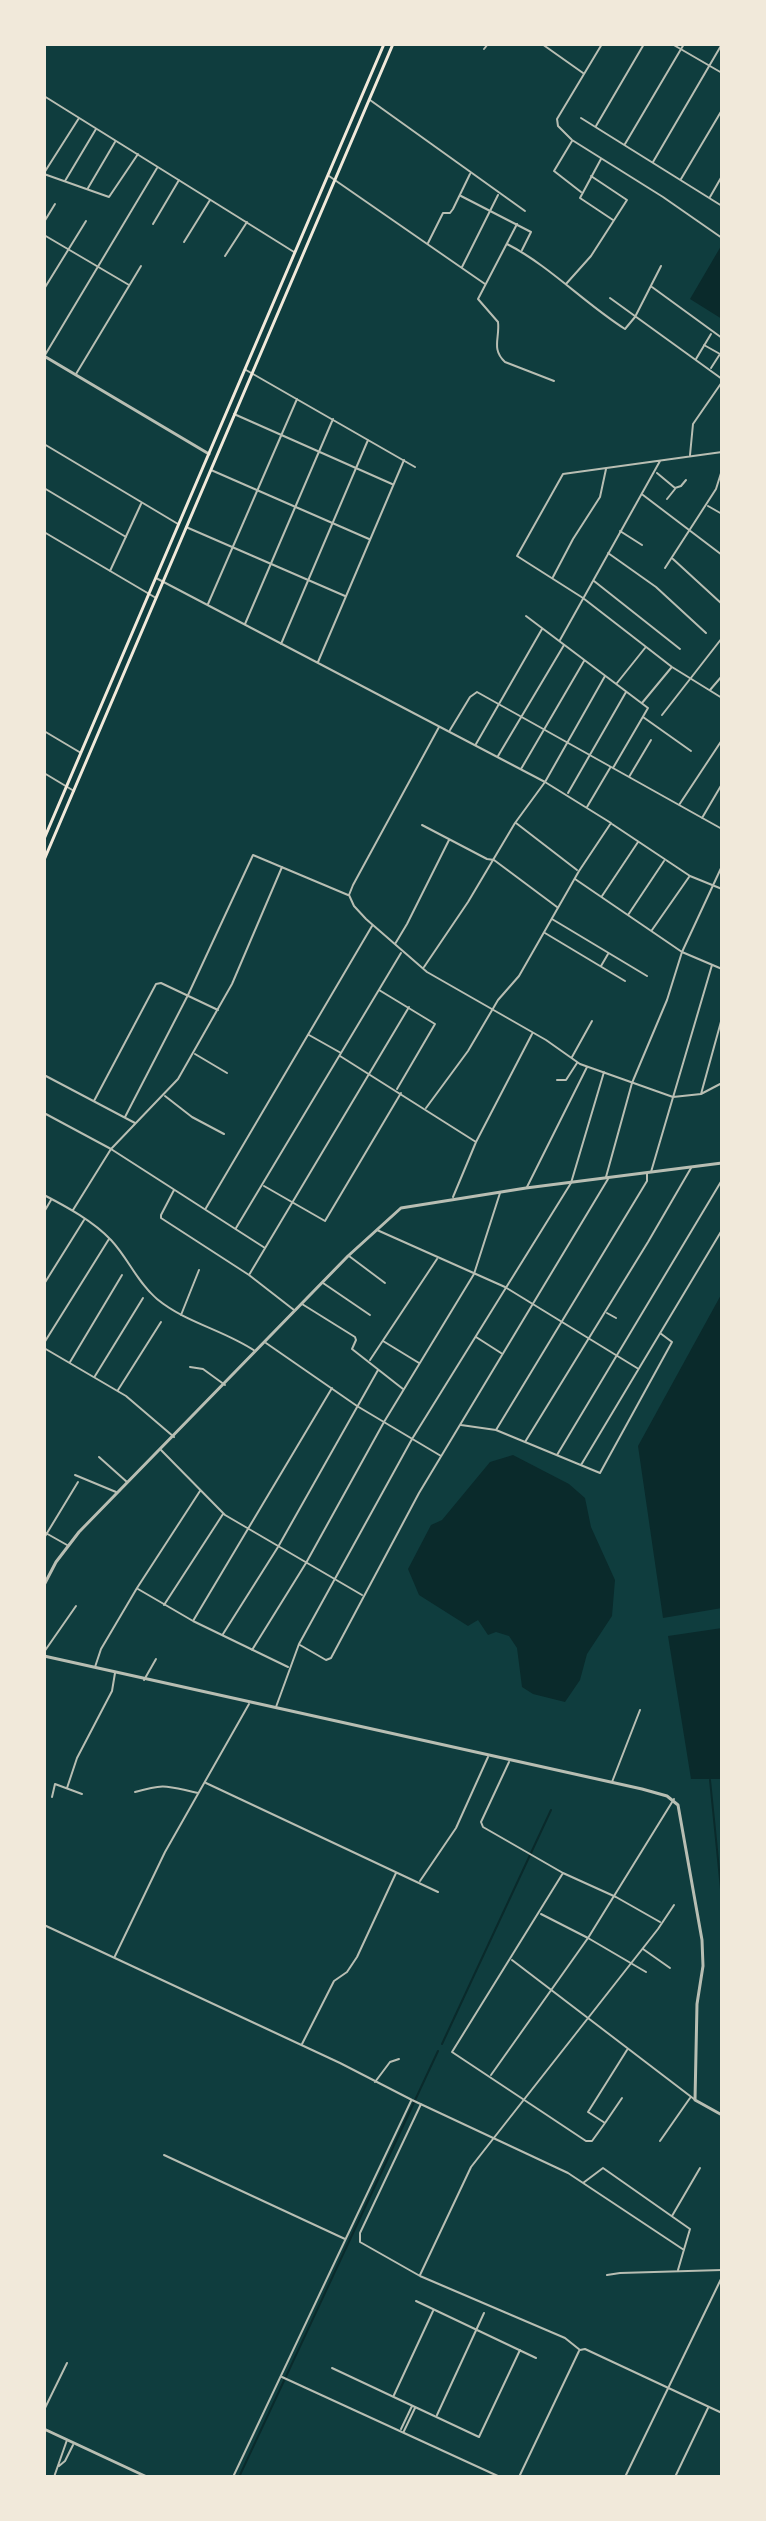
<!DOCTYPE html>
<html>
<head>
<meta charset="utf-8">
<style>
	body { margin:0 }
	#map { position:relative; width:766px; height:2521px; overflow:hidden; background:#0f3d3e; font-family:"IBM Plex Sans",sans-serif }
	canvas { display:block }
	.frame { position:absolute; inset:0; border:46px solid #f1e9da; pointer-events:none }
</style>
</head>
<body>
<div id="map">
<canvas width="766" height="2521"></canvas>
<div class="frame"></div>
</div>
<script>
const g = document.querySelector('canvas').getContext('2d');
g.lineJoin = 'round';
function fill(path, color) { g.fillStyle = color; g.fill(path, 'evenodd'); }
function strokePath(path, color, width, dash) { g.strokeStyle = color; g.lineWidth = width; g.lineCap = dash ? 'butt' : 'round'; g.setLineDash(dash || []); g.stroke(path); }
fill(new Path2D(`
	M 721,246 L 722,246 L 722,319 L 690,299 Z
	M 722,1293 L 722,1608 L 663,1618 L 638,1446 Z
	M 513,1455 L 569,1484 L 585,1498 L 591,1527 L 615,1580 L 612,1616 L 587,1654 L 580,1680 L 565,1702 L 533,1694 L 522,1687 L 517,1648 L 509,1636 L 496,1632 L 488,1635 L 478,1620 L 468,1626 L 419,1595 L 408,1569 L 431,1525 L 442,1520 L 490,1462 Z
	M 722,1628 L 722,1779 L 691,1779 L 668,1636 Z`), '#0a2a2b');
strokePath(new Path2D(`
	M 710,1780 L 722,1899
	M 442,2044 L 551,1810
	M 239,2477 L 438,2051`), '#0a2a2b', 2);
strokePath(new Path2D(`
	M 542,44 L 583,73
	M 602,44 L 557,119 L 558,126 L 572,140 L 663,197 L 722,238
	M 672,44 L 722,73
	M 484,49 L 488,44
	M 44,96 L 294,252
	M 370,100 L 525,211
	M 581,118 L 722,206
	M 596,126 L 644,44
	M 572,141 L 554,171 L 581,192
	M 625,144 L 684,44
	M 601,159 L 580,198 L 613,220
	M 653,162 L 722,44
	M 44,173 L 79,118
	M 44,174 L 109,197 L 138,154
	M 329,176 L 485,284
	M 681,179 L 722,110
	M 65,181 L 96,129
	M 88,188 L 115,142
	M 461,196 L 531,232 L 522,250
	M 710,197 L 722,176
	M 44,222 L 55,204
	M 153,224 L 179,180
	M 517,224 L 478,299 L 498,322 C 500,338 491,349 505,362 L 554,381
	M 44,235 L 129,285
	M 184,242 L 210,200
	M 428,243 L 443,213 L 450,213 L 453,209 L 470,174
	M 507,244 C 550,266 584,303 625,329 L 635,317 L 661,266
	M 225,256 L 247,222
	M 462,267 L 498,195
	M 566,284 L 591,256 L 627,200 L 591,176
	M 652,287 L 722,338
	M 44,289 L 86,221
	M 610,298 L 722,379
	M 704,345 L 720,354 L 711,368
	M 45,355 L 157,168
	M 696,359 L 711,334
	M 246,370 L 415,467
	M 76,374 L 141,266
	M 234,414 L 392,484
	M 44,444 L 178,524
	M 722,452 L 563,474 L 517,556 L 583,598 L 672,667 L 722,698
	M 690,455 L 693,424 L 722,382
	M 211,470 L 369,539
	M 657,473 L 675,488 L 681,486 L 686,480
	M 44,488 L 126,537
	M 643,495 L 722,555
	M 667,499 L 675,489
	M 708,506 L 722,514
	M 186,527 L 345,596
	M 620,531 L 642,545
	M 44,532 L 156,598
	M 608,553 L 656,587 L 706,633
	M 673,559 L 722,604
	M 665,568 L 716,489 L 722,470
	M 110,571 L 141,504
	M 553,577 L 573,539 L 600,497 L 606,469
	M 156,578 L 545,782 L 611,823 L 579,871 L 519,976 L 498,1000 L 468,1051 L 426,1108
	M 594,581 L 680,649
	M 208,604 L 297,399
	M 526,616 L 648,708 L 613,768
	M 245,624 L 333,419
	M 560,640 L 660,461
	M 281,644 L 368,440
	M 318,662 L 404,460
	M 617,683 L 645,648
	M 710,690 L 722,676
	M 642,703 L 671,668
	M 662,715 L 722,638
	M 643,717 L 691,751
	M 439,727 L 353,885 L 349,895 L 354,906 L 366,919 L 427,972 L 546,1040 L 580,1064 L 673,1097 L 701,1094 L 722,1083
	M 450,730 L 470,697 L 477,692 L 722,829
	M 44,731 L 81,753
	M 476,744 L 542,629
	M 498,756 L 564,645
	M 521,769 L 584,661
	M 44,773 L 74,791
	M 629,777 L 651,740
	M 568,793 L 626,692
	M 679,805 L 722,740
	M 587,807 L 610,768
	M 702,818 L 722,784
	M 516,823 L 577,870
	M 612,824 L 690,876 L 722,889
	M 422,825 L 487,859 L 494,860 L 557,907
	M 575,879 L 682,952 L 722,969
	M 602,896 L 638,842
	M 628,915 L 664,861
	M 552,919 L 647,976
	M 652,930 L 689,877
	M 545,933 L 625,981
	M 395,944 L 407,924 L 449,840
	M 601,966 L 608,954
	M 424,967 L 468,902 L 515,823 L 545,782 L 605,676
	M 379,990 L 435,1024 L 397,1089
	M 309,1035 L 341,1053
	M 195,1054 L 227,1073
	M 340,1056 L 476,1142
	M 572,1057 L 592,1021
	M 44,1075 L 135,1123
	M 557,1080 L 566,1080 L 577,1063
	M 701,1094 L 722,1018
	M 165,1096 L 192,1117 L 224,1134
	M 94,1101 L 156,984 L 161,983 L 218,1010
	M 44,1113 L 111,1149 L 265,1248
	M 125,1117 L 188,995 L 253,855 L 348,895
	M 651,1172 L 712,965
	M 606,1177 L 632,1083 L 667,1000 L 682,952 L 722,866
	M 264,1186 L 325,1221 L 401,1093
	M 527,1187 L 587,1067
	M 174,1190 L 161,1215 L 161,1218 L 249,1275 L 294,1310
	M 44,1195 C 67,1207 93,1221 111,1240 C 128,1258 137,1282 157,1299 C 186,1323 224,1330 255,1351
	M 453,1197 L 476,1142 L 532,1034
	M 206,1208 L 372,926
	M 73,1210 L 111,1149 L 178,1079 L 232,984 L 282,867
	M 44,1212 L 51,1200
	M 236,1228 L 401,953
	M 377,1230 L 505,1287 L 637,1368
	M 349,1256 L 385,1283
	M 249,1275 L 409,1007
	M 323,1283 L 370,1315
	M 44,1284 L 84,1220
	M 302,1304 L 355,1337 L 356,1340 L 352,1349 L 403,1389
	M 607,1313 L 616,1318
	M 181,1315 L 199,1270
	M 476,1337 L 501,1353
	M 383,1341 L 419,1363
	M 44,1343 L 109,1239
	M 266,1343 L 357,1406 L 441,1456
	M 44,1348 L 126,1396 L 174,1437
	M 370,1360 L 437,1259
	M 70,1362 L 122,1275
	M 190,1367 L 203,1369 L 225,1385
	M 95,1376 L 143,1298
	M 118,1390 L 161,1322
	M 461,1425 L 496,1430 L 600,1473 L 672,1342 L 660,1333
	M 496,1430 L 647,1181 L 647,1174
	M 525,1442 L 648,1242 L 691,1168
	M 161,1450 L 225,1515 L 362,1595
	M 557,1455 L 722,1180
	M 99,1457 L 127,1482
	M 581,1465 L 722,1230
	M 75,1475 L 116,1492
	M 44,1532 L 67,1545
	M 44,1538 L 78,1482
	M 138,1589 L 193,1621 L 288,1667
	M 164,1605 L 223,1514
	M 193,1621 L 332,1388
	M 223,1634 L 278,1547 L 378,1370
	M 300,1645 L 326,1660 L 331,1658 L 419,1493 L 608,1179
	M 252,1650 L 306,1563 L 384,1422 L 474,1274 L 500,1193
	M 44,1652 L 76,1606
	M 95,1667 L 101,1649 L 137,1588 L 200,1491
	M 144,1680 L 156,1659
	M 276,1707 L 299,1644 L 412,1439 L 571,1183 L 604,1072
	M 509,1762 L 481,1822 L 483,1827 L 563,1873 L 616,1897 L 660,1922
	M 612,1782 L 640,1710
	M 206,1783 L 438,1892
	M 67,1788 L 77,1758 L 112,1691 L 115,1673
	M 135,1792 C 166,1783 166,1786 198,1793
	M 52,1797 L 55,1784 L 82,1794
	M 563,1873 L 452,2052 L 586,2141 L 592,2141 L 605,2123
	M 420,1881 L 456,1828 L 488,1757
	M 541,1914 L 588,1938 L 646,1972
	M 44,1925 L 340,2063 L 412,2100 L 568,2173 L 684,2250
	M 643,1949 L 670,1968
	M 115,1956 L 165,1852 L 249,1704
	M 512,1960 L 694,2099
	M 302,2044 L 334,1981 L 347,1972 L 357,1957 L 396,1873
	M 491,2075 L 588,1938 L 674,1799
	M 375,2082 L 390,2062 L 399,2059
	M 622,2098 L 605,2123 L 588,2112 L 627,2050
	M 421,2104 L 360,2233 L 360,2242 L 420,2276 L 565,2338 L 580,2350 L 585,2349 L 722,2413
	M 660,2141 L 690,2098
	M 164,2155 L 345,2239
	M 583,2183 L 603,2168 L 690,2229 L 678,2270
	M 672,2216 L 700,2168
	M 420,2275 L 471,2167 L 658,1929 L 674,1905
	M 607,2275 L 620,2273 L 722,2270
	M 416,2301 L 536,2358
	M 332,2368 L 479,2437 L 520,2350
	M 282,2377 L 500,2477
	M 394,2395 L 433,2311
	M 44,2410 L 67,2363
	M 437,2415 L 484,2313
	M 401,2429 L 412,2406
	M 404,2431 L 415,2408
	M 59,2466 L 65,2461 L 73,2445
	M 54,2477 L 67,2440
	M 233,2477 L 411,2101
	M 519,2477 L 579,2351
	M 625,2477 L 722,2277
	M 675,2477 L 708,2408`), '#b8beb3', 2);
strokePath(new Path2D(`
	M 44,356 L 209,454
	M 44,1585 L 56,1562 L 79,1532 L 348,1256 L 401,1208 L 526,1188 L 722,1163
	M 44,1656 L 642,1789 L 667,1796 L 678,1805 L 702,1940 L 703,1966 L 697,2004 L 695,2100 L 722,2115
	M 44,2429 L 147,2477`), '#b8beb3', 3);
strokePath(new Path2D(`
	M 44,839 L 384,44
	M 44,860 L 393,44`), '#f1e9da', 3);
</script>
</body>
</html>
